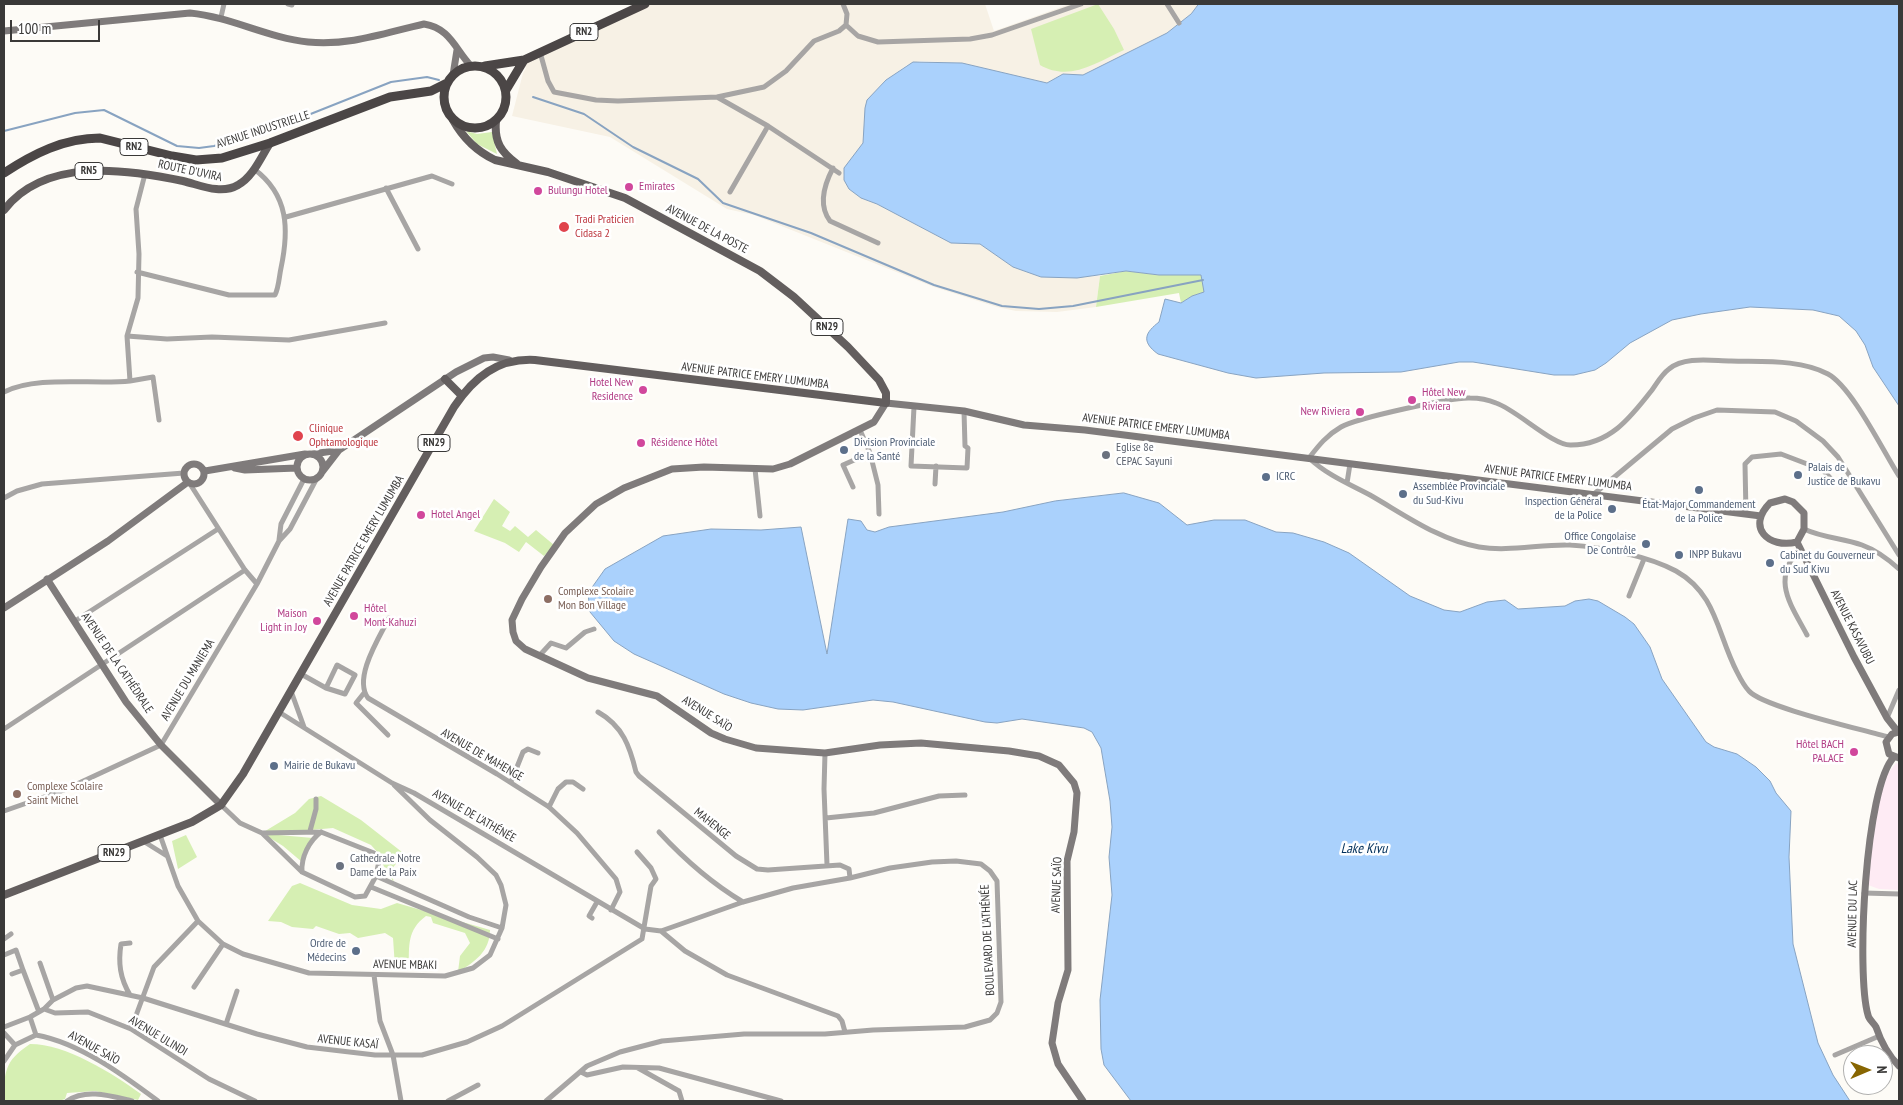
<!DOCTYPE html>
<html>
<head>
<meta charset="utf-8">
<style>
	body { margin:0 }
	#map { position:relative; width:1903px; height:1105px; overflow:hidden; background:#fdfbf6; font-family:"PT Sans Narrow",sans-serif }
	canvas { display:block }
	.frame { position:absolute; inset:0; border:5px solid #3a3938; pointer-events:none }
	.north { position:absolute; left:1843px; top:1045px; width:50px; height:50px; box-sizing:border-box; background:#fff; border:1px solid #b0b0af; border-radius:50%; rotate:89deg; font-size:14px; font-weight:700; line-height:20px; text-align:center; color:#3a3938 }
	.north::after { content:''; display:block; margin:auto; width:18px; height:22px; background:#886602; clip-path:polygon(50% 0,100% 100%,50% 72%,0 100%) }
	.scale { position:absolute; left:10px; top:20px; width:90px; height:22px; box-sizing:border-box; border:2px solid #3a3938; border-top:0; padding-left:6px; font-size:15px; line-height:18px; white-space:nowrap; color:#3a3938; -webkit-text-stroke:4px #fff; paint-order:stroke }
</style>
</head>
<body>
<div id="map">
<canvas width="1903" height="1105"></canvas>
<div class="frame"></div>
<div class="north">N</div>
<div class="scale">100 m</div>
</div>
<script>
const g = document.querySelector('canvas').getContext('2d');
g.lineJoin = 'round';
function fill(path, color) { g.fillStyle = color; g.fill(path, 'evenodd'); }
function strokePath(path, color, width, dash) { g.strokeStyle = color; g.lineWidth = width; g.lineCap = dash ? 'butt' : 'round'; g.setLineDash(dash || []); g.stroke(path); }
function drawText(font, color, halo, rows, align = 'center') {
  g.font = font + ' "PT Sans Narrow",sans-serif'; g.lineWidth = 5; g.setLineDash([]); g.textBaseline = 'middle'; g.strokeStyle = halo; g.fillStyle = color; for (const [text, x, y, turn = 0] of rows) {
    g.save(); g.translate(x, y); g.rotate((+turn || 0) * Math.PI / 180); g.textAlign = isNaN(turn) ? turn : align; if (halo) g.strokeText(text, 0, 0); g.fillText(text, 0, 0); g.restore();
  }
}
fill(new Path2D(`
	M 640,4 L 985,4 L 994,31 L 1070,4 L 1199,4 L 1191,14 L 1167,33 L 1083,75 L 1060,75 L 1047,83 L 962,63 L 920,61 L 907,65 L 886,80 L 868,100 L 863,143 L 843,175 L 849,189 L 861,198 L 877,204 L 951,243 L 980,244 L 1013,267 L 1041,277 L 1100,276 L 1096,307 L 1057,312 L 1016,311 L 997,307 L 934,287 L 754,215 L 727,209 L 610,137 L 512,116 L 523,73 L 526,68 L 520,57 Z`), '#f7f1e5');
fill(new Path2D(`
	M 1896,763 L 1899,764 L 1899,890 L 1879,889 L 1868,885 L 1869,858 L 1883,780 Z`), '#feebf4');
fill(new Path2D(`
	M 1098,4 L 1114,29 L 1124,50 C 1096,63 1069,82 1040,65 L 1031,29 Z
	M 466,131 L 477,134 L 492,132 L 497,154 L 477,144 Z
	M 1126,271 L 1159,275 L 1201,275 L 1205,292 L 1192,296 L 1181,303 L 1179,293 L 1096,307 L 1100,276 Z
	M 494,499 L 510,512 L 502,526 L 510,531 L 515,526 L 528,537 L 536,530 L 554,545 L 544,556 L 526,542 L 519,552 L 505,543 L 474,531 Z
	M 321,796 L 361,820 L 416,863 L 399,860 L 391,870 L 394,883 L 382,863 L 379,854 L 371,845 L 333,828 L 267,834 L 313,838 L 302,862 L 283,846 L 262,833 L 295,813 L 309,799 Z
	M 186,835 L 197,857 L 178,869 L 172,841 Z
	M 300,883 L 352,905 L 381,909 L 397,903 L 490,930 C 490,951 475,962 458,972 L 460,956 L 470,943 L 465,933 L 433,923 L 431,917 L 426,916 C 407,930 409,946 409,968 L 395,967 L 393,938 L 385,933 L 358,938 L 350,933 L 339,934 L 316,926 L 313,929 L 292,927 L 281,922 L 268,921 L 292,886 Z
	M 30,1044 C 66,1044 112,1073 141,1094 L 138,1100 L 95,1091 L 67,1093 L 65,1099 L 59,1101 L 4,1101 C 4,1073 4,1061 30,1044 Z`), '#d6efb3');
const water = new Path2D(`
	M 1199,4 L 1899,4 L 1899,406 L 1873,367 L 1865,345 L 1856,331 L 1839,316 L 1813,310 L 1750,307 L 1701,314 L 1672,320 L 1630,343 L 1606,363 L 1595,370 L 1574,375 L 1554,375 L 1473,362 L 1459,362 L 1401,372 L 1324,373 L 1256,378 L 1228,373 L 1158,354 C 1140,341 1146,332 1159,322 L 1165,299 L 1181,303 L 1192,296 L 1204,292 L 1201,275 L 1159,275 L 1126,271 L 1077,278 L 1041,277 L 1013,267 L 980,244 L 951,243 L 877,204 L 861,198 L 849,189 L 844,180 L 844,168 L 863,143 L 865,108 L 867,100 L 886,80 L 913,62 L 962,63 L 1047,83 L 1063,74 L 1083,75 L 1167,33 L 1191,14 Z
	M 1124,493 L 1159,503 L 1187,525 L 1214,520 L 1245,520 L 1276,532 L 1293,533 L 1324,542 L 1349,553 L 1410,596 L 1444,610 L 1460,612 L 1487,602 L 1505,600 L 1518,609 L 1565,606 L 1575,601 L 1589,599 L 1598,601 L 1625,617 L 1634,624 L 1650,647 L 1662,679 L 1706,742 L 1714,747 L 1737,754 L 1756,767 L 1770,781 L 1776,793 L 1791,811 L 1789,857 L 1793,944 L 1818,1043 L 1833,1075 L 1850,1101 L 1131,1101 L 1104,1065 L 1101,1049 L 1100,1000 L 1112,895 L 1109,857 L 1112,827 L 1110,801 L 1101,748 L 1092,732 L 1084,728 L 1022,719 L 997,723 L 985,722 L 893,702 L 873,700 L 803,710 L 778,709 L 751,703 L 724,694 L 634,654 L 614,641 L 590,612 L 588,593 L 605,569 L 663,536 L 711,529 L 761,530 L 801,527 L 827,654 L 848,519 L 861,521 L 867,530 L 875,532 L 889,527 L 1003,512 L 1055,501 Z`);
fill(water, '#aad1fc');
strokePath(water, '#88a3c1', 1);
strokePath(new Path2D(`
	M 533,97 L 584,114 L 633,147 L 698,179 L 723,203 L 811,233 L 934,285 L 1002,306 L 1039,309 L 1073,306 L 1203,280
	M 4,131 L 75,113 L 104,110 L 177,146 L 199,148 L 214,146 L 293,121 L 391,82 L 427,77 L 439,80`), '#88a3c1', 2);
strokePath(new Path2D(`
	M 288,4 L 292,5
	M 1167,4 L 1179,23
	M 221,17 L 224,4
	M 846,25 L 858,36 L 878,42 L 970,39 L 992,35 L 1081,4
	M 540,52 L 548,81 L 554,92 L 596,100 L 618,101 L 717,97 L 764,87 L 786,71 L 814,41 L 839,31 L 846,25 L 847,14 L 843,4
	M 717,97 L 768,126 L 839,173
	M 833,168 C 824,185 818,205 830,221 L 878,243
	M 386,188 L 418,249
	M 730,192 L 768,126
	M 286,217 L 432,176 L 452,184
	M 137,272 L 229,295 L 275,295 C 279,287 279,277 281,268 C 289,230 289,195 254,169
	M 127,336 L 167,339 L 212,337 L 289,340 L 385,323
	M 130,381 L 153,377 L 159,420
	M 4,392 C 37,375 93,385 130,381 L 127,336 L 138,298 L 139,254 L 136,209 L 145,174
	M 914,407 L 911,466 L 967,468 L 968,448 L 965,446 L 964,411
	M 860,430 L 870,453 L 878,485 L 879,514
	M 755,469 L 760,516
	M 1347,483 L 1350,464
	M 190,484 L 245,570 L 257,584
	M 935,484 L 936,466
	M 853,487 L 843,465 L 870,453
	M 1594,494 L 1672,429 L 1694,418 L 1717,410 L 1775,412 L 1796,421 L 1823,441 L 1838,457 L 1899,555
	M 4,498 L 17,491 L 42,484 L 184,473
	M 1746,514 L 1745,464 L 1752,457 L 1781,454 L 1823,470 L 1831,479
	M 1804,529 C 1823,538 1843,538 1862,545 C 1876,550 1888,559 1899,569
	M 279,540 L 281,524 L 304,479
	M 1800,548 C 1771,580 1790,603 1807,635
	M 1629,596 L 1644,559
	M 389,618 C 379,638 353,678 368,698 L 497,774 L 549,807 L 577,833 L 616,879 L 620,892 L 611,910
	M 75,621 L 218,529
	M 539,656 L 551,643 L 566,648 L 585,632 L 594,629
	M 337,665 L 355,675 L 345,694 L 326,688 Z
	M 301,674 L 326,688
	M 291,691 L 304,727
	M 364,693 L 356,703 L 388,735
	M 279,712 L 392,783 L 414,793 L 645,929 L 661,931 L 743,902 L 793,888 L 850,878 L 890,868 L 932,862 L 956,861 L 981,864 L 990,871 L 997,881 L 1001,1002 L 997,1013 L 990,1020 L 965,1027 L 873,1030 L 825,1034 L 744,1034 L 662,1041 L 620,1052 L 587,1066 L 546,1101
	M 598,712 C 623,726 630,747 636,772 L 639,776 L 736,856 L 757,869 L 768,870 L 840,865 L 849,869 L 850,878
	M 1887,718 L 1899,690
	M 4,729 L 245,570
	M 1888,737 C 1861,729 1763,707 1749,691 C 1744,686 1740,678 1737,672 C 1717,634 1717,594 1676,571 C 1648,556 1602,547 1570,545 C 1540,544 1509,552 1479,547 C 1439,540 1405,515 1370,495 C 1349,484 1327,475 1309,458 C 1319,445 1327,435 1341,427 C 1357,418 1452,397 1470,398 C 1479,398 1489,400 1496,403 C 1517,410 1553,446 1571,445 C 1610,445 1631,417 1652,390 C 1657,383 1662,374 1669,369 C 1685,356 1712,361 1731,361 C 1762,362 1800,359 1828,374 C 1852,387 1883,451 1899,476
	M 825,753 L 824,789 L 827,865
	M 511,782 L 523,752 L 528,749 L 538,753
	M 221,805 L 240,823 L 262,833 L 302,872 L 355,897 L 365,896 L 376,876 L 379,861 L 374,853 L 321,832 L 262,833
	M 549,807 L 558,789 L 566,782 L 573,782 L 583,789
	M 4,811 L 64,790 L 161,745 L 257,584 L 279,541 L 290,529 L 317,478
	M 826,818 L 874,813 L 939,796 L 965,795
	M 310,831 L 316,809 L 316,799
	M 659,832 C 685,860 711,883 743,902
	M 160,835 L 178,886 L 198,921 L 223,944 L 243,954 L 309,973 L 445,976 L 473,968 L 490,955 L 502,928 L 506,905 L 501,885 L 496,875 L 477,857 L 430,820 L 394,785
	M 143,841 L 167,856
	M 302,872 C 301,857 309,841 321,832
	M 376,876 L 469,917 L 502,928
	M 371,887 L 498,939
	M 1864,893 L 1899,894
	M 592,918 L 589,916 L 597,902
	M 661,931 L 685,951 L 727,975 L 838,1016 L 842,1021 L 845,1032
	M 4,939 L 11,934
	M 4,955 L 16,950 L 23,970
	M 40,963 L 53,1000
	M 12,974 L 23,970 L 39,1012
	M 374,975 L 380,1021 L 393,1055 L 401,1101
	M 194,987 L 223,944
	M 130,995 C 120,978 118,963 121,944 L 130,943
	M 44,1009 L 55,1013 L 88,1012 L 131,1029 L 209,1079 L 255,1101
	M 30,1017 L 36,1035
	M 226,1024 L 237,991
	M 4,1027 L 30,1017 L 44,1009 L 53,1000 L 76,988 L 87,986 L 143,998 L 257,1034 L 307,1047 L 375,1055 L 422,1055 L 467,1042 L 502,1026 L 642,939 L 651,886 L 656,879 L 651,868 L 637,852
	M 131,1029 L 154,967 L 198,921
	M 4,1033 L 15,1045 L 4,1061
	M 15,1045 L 36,1035 C 80,1043 123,1075 158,1101
	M 1835,1055 L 1877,1037
	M 638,1068 L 679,1091 L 682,1101
	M 581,1072 L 587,1075 L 623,1067 L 659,1068 L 781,1101
	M 67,1101 C 86,1088 111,1096 132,1101
	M 448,1101 L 478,1085`), '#a7a5a4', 5);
strokePath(new Path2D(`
	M 4,31 L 190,13 C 231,17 268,38 308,42 C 350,46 384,33 424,24 C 450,28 455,49 471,66
	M 453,75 L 457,50
	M297 467a13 13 0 1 1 26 0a13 13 0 1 1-26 0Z
	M 313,454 L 339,450
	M184 474a10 10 0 1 1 20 0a10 10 0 1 1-20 0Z
	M 235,468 L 245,470 L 297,468
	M 205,471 L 305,454
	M 322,472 L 339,450 L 456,372 L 484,358 L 493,357 L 509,360
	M 1785,499 L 1793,502 L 1804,513 L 1804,529 L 1797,542 C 1768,549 1746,527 1770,503 Z
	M 1797,542 L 1854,657 L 1887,718 L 1898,732
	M 47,579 L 126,702 L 161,745 L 221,805
	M 4,608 L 108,541 L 188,482
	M 1899,732 L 1892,734 L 1886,742 L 1889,754 L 1899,758
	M 1894,757 C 1865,786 1856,974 1868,1015 C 1869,1020 1874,1023 1876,1027 C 1881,1042 1888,1055 1899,1066
	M 1083,1101 L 1058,1064 L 1052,1043 L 1058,1003 L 1068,970 L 1067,861 L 1074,832 L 1077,793 L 1074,783 L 1059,765 L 1039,756 L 1009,751 L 921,743 L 880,745 L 825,753 L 756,748 L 725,739 L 711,733 L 657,696 L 588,678 L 525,649 L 516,641 L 513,632 L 512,620 L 522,599 L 541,567 L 565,533 L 596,504 L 624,488 L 672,469 L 704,467 L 773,469 L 790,464 L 874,422 L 886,403 L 964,411 L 1024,425 L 1085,430 L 1761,516`), '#7f7b7b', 7);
strokePath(new Path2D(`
	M 496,121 C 494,142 501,152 517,164
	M 4,210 C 45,157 126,169 183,181 C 200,185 221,195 238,185 C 253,177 261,157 270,143
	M 445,379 L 462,396
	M 4,895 L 192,822 L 221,805 L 243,774 L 454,407 C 474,377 498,358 535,360 L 886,403 L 886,393 L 879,380 L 848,347 L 794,297 L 760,271 L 625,198 L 548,172 L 495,160 C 476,151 463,138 453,120`), '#635e5e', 8);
strokePath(new Path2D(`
	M444 97a31 31 0 1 1 62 0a31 31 0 1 1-62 0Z
	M 485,66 L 524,60 L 645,4
	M 506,90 L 524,60
	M 4,173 C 33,154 64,138 100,138 L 172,156 L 196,160 L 222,158 L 270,143 L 390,97 L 431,91 L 447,83`), '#4b4646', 9);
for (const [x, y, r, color] of [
	[629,187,5,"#d1479c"],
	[538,191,5,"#d1479c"],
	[564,227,6,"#e0444e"],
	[643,390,5,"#d1479c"],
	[1412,400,5,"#d1479c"],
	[1360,412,5,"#d1479c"],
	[298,436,6,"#e0444e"],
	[641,443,5,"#d1479c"],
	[844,450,5,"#5c6f8a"],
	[1106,455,5,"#6b7280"],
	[1798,475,5,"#5c6f8a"],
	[1266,477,5,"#5c6f8a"],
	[1699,490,5,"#5c6f8a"],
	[1403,494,5,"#5c6f8a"],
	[1612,509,5,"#5c6f8a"],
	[421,515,5,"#d1479c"],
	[1646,544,5,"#5c6f8a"],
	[1679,555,5,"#5c6f8a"],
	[1770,563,5,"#5c6f8a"],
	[548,599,5,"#8d6e63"],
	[354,616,5,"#d1479c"],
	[317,621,5,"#d1479c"],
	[1854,752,5,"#d1479c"],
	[274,766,5,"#5c6f8a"],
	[17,794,5,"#8d6e63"],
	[340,866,5,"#6b7280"],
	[356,951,5,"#5c6f8a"]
]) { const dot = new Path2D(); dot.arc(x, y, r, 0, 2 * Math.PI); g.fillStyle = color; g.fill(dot); strokePath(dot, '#fff', 2); }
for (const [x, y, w] of [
	[584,32,28],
	[134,147,28],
	[89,171,28],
	[827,327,32],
	[434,443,32],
	[114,853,32]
]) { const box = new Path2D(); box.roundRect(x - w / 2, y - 8.5, w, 17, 4); g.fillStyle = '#fff'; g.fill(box); strokePath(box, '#3a3938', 1); }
drawText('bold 11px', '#3a3938', null, [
	["RN2",584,32],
	["RN2",134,147],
	["RN5",89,171],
	["RN29",827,327],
	["RN29",434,443],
	["RN29",114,853]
]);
drawText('12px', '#3a3938', '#fff', [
	["AVENUE INDUSTRIELLE",263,130,-18],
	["ROUTE D'UVIRA",190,171,12],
	["AVENUE DE LA POSTE",707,229,28],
	["AVENUE PATRICE EMERY LUMUMBA",755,376,7],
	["AVENUE PATRICE EMERY LUMUMBA",1156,427,7],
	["AVENUE PATRICE EMERY LUMUMBA",1558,478,7],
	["AVENUE PATRICE EMERY LUMUMBA",364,541,-60],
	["AVENUE KASAVUBU",1852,627,63],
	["AVENUE DE LA CATHÉDRALE",117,663,56],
	["AVENUE DU MANIEMA",188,680,-59],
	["AVENUE SAÏO",707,714,32],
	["AVENUE DE MAHENGE",482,755,30],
	["AVENUE DE L'ATHÉNÉE",474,816,30],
	["MAHENGE",712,824,39],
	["AVENUE SAÏO",1057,885,-88],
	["AVENUE DU LAC",1853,914,-89],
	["BOULEVARD DE L'ATHÉNÉE",988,940,-93],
	["AVENUE MBAKI",405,965,1],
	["AVENUE ULINDI",158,1036,31],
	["AVENUE KASAÏ",348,1042,6],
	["AVENUE SAÏO",94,1048,29]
]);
drawText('12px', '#b23c85', '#fff', [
	["Emirates",639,187],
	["Bulungu Hotel",548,191],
	["Hotel New",633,383,"right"],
	["Residence",633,397,"right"],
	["Hôtel New",1422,393],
	["Riviera",1422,407],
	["New Riviera",1350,412,"right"],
	["Résidence Hôtel",651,443],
	["Hotel Angel",431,515],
	["Hôtel",364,609],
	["Mont-Kahuzi",364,623],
	["Maison",307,614,"right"],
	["Light in Joy",307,628,"right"],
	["Hôtel BACH",1844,745,"right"],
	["PALACE",1844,759,"right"]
], 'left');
drawText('12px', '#be3a42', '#fff', [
	["Tradi Praticien",575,220],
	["Cidasa 2",575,234],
	["Clinique",309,429],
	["Ophtamologique",309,443]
], 'left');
drawText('12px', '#4e5e75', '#fff', [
	["Division Provinciale",854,443],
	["de la Santé",854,457],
	["Palais de",1808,468],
	["Justice de Bukavu",1808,482],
	["ICRC",1276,477],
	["Assemblée Provinciale",1413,487],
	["du Sud-Kivu",1413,501],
	["Inspection Général",1602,502,"right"],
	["de la Police",1602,516,"right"],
	["État-Major Commandement",1699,505,"center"],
	["de la Police",1699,519,"center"],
	["Office Congolaise",1636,537,"right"],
	["De Contrôle",1636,551,"right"],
	["INPP Bukavu",1689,555],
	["Cabinet du Gouverneur",1780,556],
	["du Sud Kivu",1780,570],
	["Mairie de Bukavu",284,766],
	["Ordre de",346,944,"right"],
	["Médecins",346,958,"right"]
], 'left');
drawText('12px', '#5b616d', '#fff', [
	["Eglise 8e",1116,448],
	["CEPAC Sayuni",1116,462],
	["Cathedrale Notre",350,859],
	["Dame de la Paix",350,873]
], 'left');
drawText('12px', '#785e54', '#fff', [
	["Complexe Scolaire",558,592],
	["Mon Bon Village",558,606],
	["Complexe Scolaire",27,787],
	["Saint Michel",27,801]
], 'left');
drawText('italic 14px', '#002f5a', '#fff', [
	["Lake Kivu",1364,849]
]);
</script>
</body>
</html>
